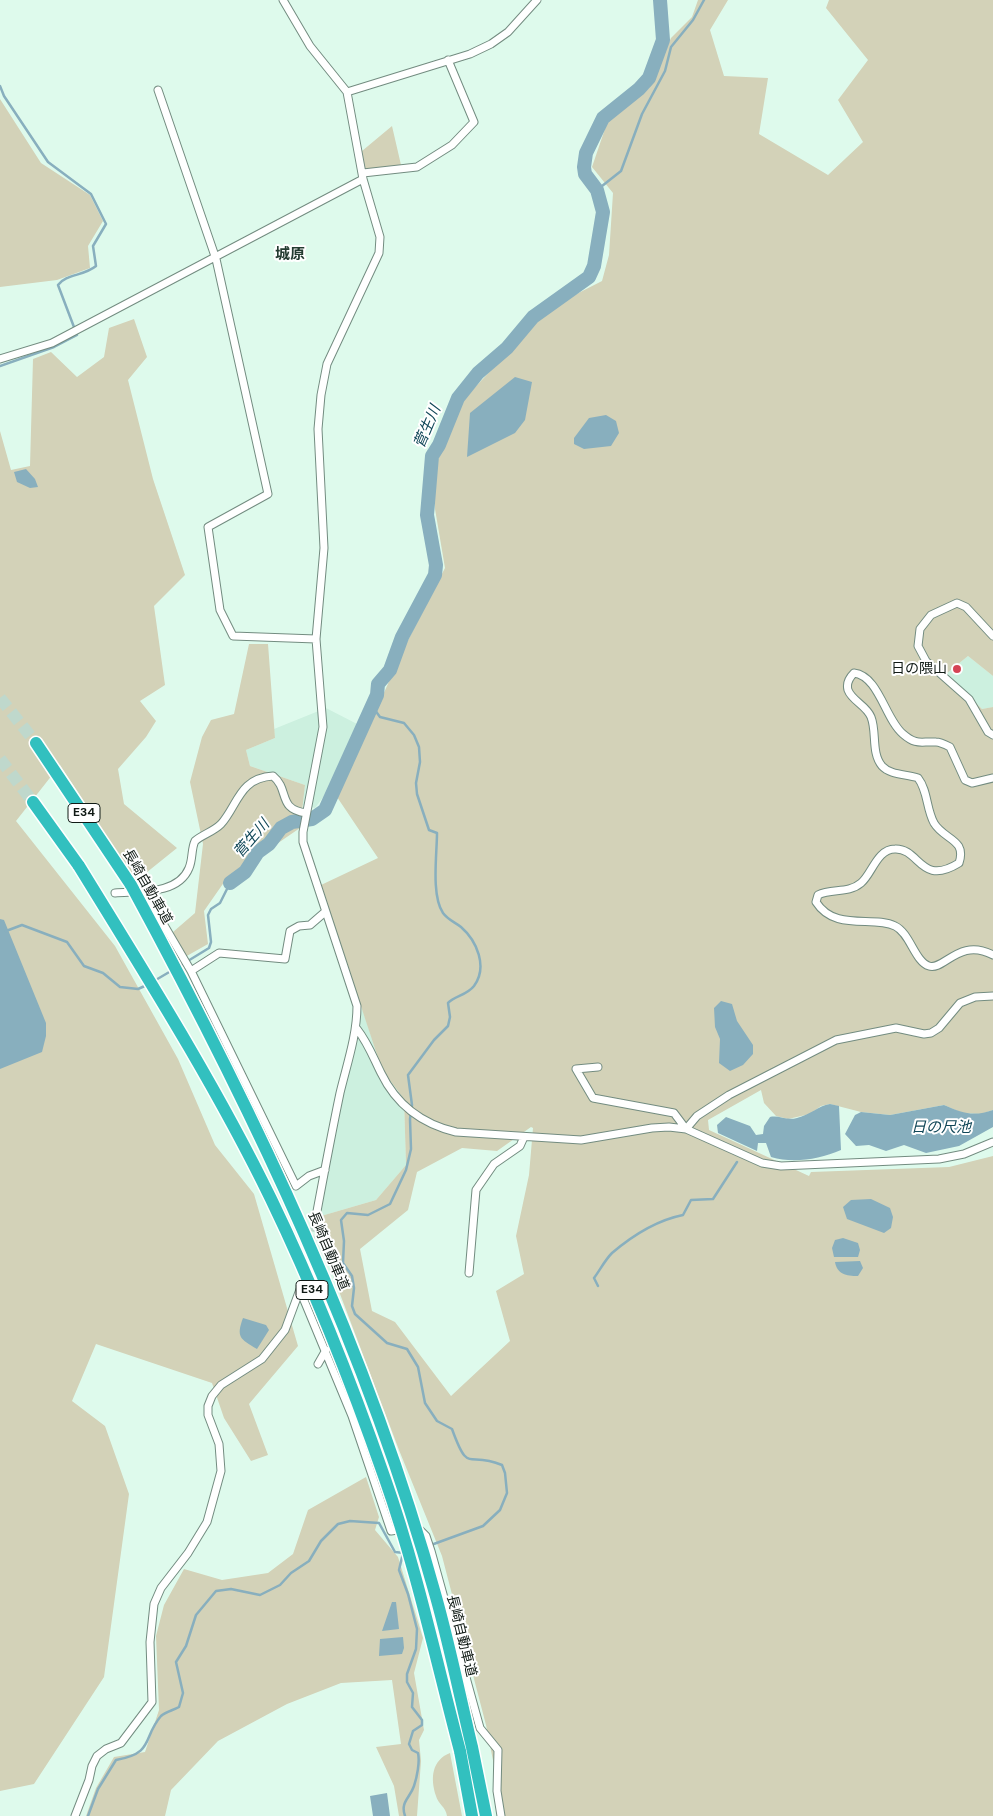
<!DOCTYPE html>
<html>
<head>
<meta charset="utf-8">
<style>
	body { margin:0 }
	canvas { display:block; background:#defaec }
</style>
</head>
<body>
<canvas width="993" height="1816"></canvas>
<script>
const g = document.querySelector('canvas').getContext('2d');
g.lineJoin = 'round';
function fill(path, color) { g.fillStyle = color; g.fill(path, 'evenodd'); }
function strokePath(path, color, width, dash) { g.strokeStyle = color; g.lineWidth = width; g.lineCap = dash ? 'butt' : 'round'; g.setLineDash(dash || []); g.stroke(path); }
function drawText(font, color, halo, rows, align = 'center') {
  g.font = font + ' "DM Sans","Noto Sans JP",sans-serif'; g.lineWidth = 4; g.setLineDash([]); g.textBaseline = 'middle'; g.strokeStyle = halo; g.fillStyle = color; for (const [text, x, y, turn = 0] of rows) {
    g.save(); g.translate(x, y); g.rotate((+turn || 0) * Math.PI / 180); g.textAlign = isNaN(turn) ? turn : align; if (halo) g.strokeText(text, 0, 0); g.fillText(text, 0, 0); g.restore();
  }
}
fill(new Path2D(`
	M 968,656 L 993,676 L 993,707 L 982,709 L 946,674 Z
	M 326,708 L 359,725 L 330,788 L 315,808 L 302,805 L 305,785 L 250,766 L 246,750 L 275,738 L 274,729 Z
	M 362,1008 L 382,1070 L 404,1099 L 406,1165 L 376,1200 L 321,1216 L 327,1170 Z`), '#ccf0df');
fill(new Path2D(`
	M 698,0 L 728,0 L 710,30 L 724,76 L 768,78 L 759,134 L 828,175 L 863,142 L 838,100 L 868,60 L 826,8 L 829,0 L 993,0 L 993,676 L 968,656 L 946,674 L 982,709 L 993,707 L 993,1110 L 981,1114 L 962,1113 L 944,1105 L 890,1115 L 861,1112 L 830,1104 L 821,1106 L 810,1114 L 788,1119 L 776,1116 L 764,1103 L 761,1090 L 708,1120 L 709,1130 L 809,1176 L 811,1172 L 949,1167 L 993,1156 L 993,1816 L 504,1816 L 486,1725 L 442,1556 L 399,1450 L 320,1241 L 321,1216 L 376,1200 L 406,1165 L 404,1099 L 382,1070 L 321,885 L 378,858 L 337,797 L 405,646 L 445,568 L 435,509 L 435,467 L 461,402 L 551,307 L 602,281 L 609,255 L 613,193 L 592,167 L 608,120 L 649,88 L 671,38 L 692,17 ZM 531,1127 L 533,1128 L 529,1175 L 516,1236 L 524,1274 L 496,1291 L 510,1341 L 451,1396 L 395,1322 L 372,1311 L 360,1249 L 408,1210 L 417,1172 L 462,1148 L 497,1151 Z
	M 0,99 L 41,163 L 90,195 L 103,221 L 88,246 L 90,268 L 57,280 L 0,287 Z
	M 392,126 L 401,165 L 365,169 L 362,151 Z
	M 134,319 L 147,357 L 128,380 L 153,479 L 185,575 L 154,606 L 165,685 L 140,701 L 156,721 L 146,737 L 118,769 L 124,804 L 177,848 L 136,881 L 60,765 L 16,821 L 115,946 L 178,1059 L 215,1145 L 254,1194 L 298,1346 L 249,1404 L 268,1455 L 251,1461 L 224,1418 L 212,1383 L 96,1344 L 72,1401 L 105,1426 L 129,1494 L 104,1677 L 34,1784 L 0,1791 L 0,431 L 11,470 L 30,466 L 33,359 L 51,352 L 77,377 L 104,357 L 109,328 Z
	M 249,644 L 268,644 L 275,738 L 246,750 L 250,766 L 305,785 L 300,828 L 227,878 L 204,911 L 208,944 L 185,957 L 173,932 L 195,913 L 203,844 L 190,782 L 202,737 L 211,720 L 234,714 Z
	M 366,1477 L 379,1517 L 375,1530 L 398,1557 L 423,1638 L 414,1673 L 424,1730 L 419,1740 L 421,1761 L 417,1816 L 399,1816 L 394,1786 L 376,1747 L 401,1744 L 392,1680 L 341,1683 L 287,1704 L 218,1741 L 171,1790 L 165,1816 L 86,1816 L 96,1788 L 114,1757 L 145,1752 L 159,1710 L 156,1636 L 164,1605 L 184,1569 L 222,1580 L 268,1573 L 293,1554 L 308,1510 Z
	M 450,1753 L 462,1816 L 447,1816 C 446,1807 438,1804 436,1796 C 430,1778 432,1760 450,1753 Z`), '#d3d2b8');
fill(new Path2D(`
	M 515,377 L 532,382 L 525,420 L 515,433 L 467,457 L 470,413 Z
	M 606,415 L 616,421 L 619,433 L 611,446 L 584,449 L 574,444 L 574,438 L 589,418 Z
	M 26,469 L 35,479 L 38,487 L 30,488 L 17,482 L 14,472 Z
	M 0,919 L 4,920 L 46,1023 L 46,1036 L 42,1052 L 0,1069 Z
	M 721,1001 L 732,1004 L 737,1021 L 753,1045 L 753,1054 L 743,1065 L 730,1071 L 719,1063 L 720,1039 L 715,1027 L 714,1008 Z
	M 830,1104 L 839,1106 L 841,1150 C 819,1159 794,1164 771,1157 L 766,1143 L 758,1143 L 757,1151 L 718,1133 L 717,1125 L 726,1117 L 750,1126 L 756,1135 L 763,1134 L 764,1126 L 770,1117 C 779,1115 787,1121 797,1118 C 810,1115 818,1106 830,1104 Z
	M 944,1105 C 962,1113 974,1117 993,1110 L 993,1127 L 959,1146 L 926,1153 L 904,1145 L 886,1151 L 869,1145 L 856,1146 L 845,1134 L 855,1115 L 861,1112 L 890,1115 Z
	M 871,1199 L 890,1208 L 893,1217 L 891,1228 L 884,1233 L 847,1219 L 843,1207 L 851,1200 Z
	M 843,1238 L 858,1243 L 860,1250 L 858,1257 L 834,1257 L 832,1248 L 835,1240 Z
	M 860,1261 L 863,1268 L 858,1276 C 846,1276 837,1274 835,1262 Z
	M 243,1318 L 266,1325 L 269,1330 L 257,1349 C 240,1339 236,1337 243,1318 Z
	M 392,1602 L 396,1602 L 399,1629 L 382,1631 Z
	M 403,1637 L 404,1648 L 402,1654 L 379,1656 L 380,1639 Z
	M 387,1793 L 390,1816 L 373,1816 L 370,1796 Z`), '#88afbe');
strokePath(new Path2D(`
	M 0,86 L 4,96 L 48,162 L 91,194 L 106,224 L 93,246 L 96,266 C 84,276 66,274 58,285 L 77,335 L 54,347 L 0,366
	M 597,190 L 621,171 L 642,114 L 665,71 L 671,47 L 693,20 L 704,0
	M 372,706 L 380,717 L 404,723 L 414,735 L 419,747 L 420,762 L 416,783 L 417,794 L 429,830 L 437,833 C 437,854 431,895 443,913 C 448,920 455,922 461,927 C 477,941 488,967 474,986 C 467,995 455,996 448,1003 L 450,1017 L 448,1026 L 434,1040 L 408,1075 L 412,1105 L 410,1119 L 411,1149 L 406,1170 L 390,1204 L 368,1215 L 347,1213 L 341,1220 L 344,1241 L 343,1263 L 352,1276 L 354,1288 L 352,1306 L 355,1314 L 387,1343 L 407,1349 L 418,1367 L 425,1403 L 437,1421 L 452,1429 C 469,1476 467,1450 502,1465 L 505,1473 L 507,1493 L 500,1510 L 483,1526 L 431,1545
	M 6,931 L 22,925 L 67,942 L 84,966 L 103,973 L 120,987 L 138,989 L 147,985
	M 178,967 L 209,948 L 211,942 L 208,915 L 211,909 L 220,903 L 230,883
	M 154,981 L 171,971
	M 598,1286 L 594,1278 C 600,1270 605,1260 612,1253 C 632,1236 658,1220 683,1215 L 691,1200 L 713,1199 L 737,1162
	M 403,1553 L 399,1570 L 408,1594 L 417,1629 L 416,1649 L 407,1674 L 407,1682 L 413,1693 L 412,1707 L 422,1720 L 422,1725 L 413,1731 L 409,1744 L 412,1750 L 418,1753 C 420,1762 417,1777 414,1786 C 410,1798 400,1802 405,1816
	M 88,1816 L 98,1789 L 116,1760 C 155,1753 142,1738 161,1716 C 165,1712 174,1710 179,1707 L 183,1693 L 176,1662 L 186,1646 L 196,1615 L 216,1591 L 231,1589 L 260,1595 L 280,1585 L 291,1573 L 309,1561 L 321,1541 L 338,1524 L 350,1521 L 379,1523 L 395,1552 L 404,1553`), '#88afbe', 2.5);
strokePath(new Path2D(`
	M 230,883 L 245,872 L 258,852 L 269,844 L 281,828 L 292,822 L 312,819 L 325,810 L 377,695 L 378,684 L 390,670 L 402,637 L 435,575 L 436,565 L 427,515 L 432,456 L 439,445 L 458,398 L 478,373 L 507,348 L 533,317 L 589,277 L 594,266 L 603,212 L 597,190 L 585,174 L 584,167 L 586,153 L 603,118 L 639,89 L 649,78 L 663,40 L 660,0`), '#88afbe', 14);
strokePath(new Path2D(`
	M 305,1273 L 315,1222`), '#bfd8cc', 7, [7, 3.5]);
strokePath(new Path2D(`
	M 0,698 L 36,743
	M 0,759 L 33,802`), '#bfd8cc', 12, [12, 6]);
const street = new Path2D(`
	M 283,0 L 310,46 L 347,92 L 363,179 L 380,237 L 379,253 L 327,364 L 321,395 L 318,429 L 324,548 L 316,639 L 323,727 L 303,832 L 303,842 L 357,1006 C 357,1035 347,1064 340,1093 C 331,1136 323,1179 315,1222
	M 158,90 L 216,259 L 268,494 L 208,527 L 220,610 L 233,636 L 316,639
	M 347,92 L 470,54 L 491,44 L 508,32 L 537,0
	M 363,173 L 417,167 L 452,145 L 474,122 L 448,60
	M 0,359 L 52,343 L 363,179
	M 993,636 L 966,607 L 957,603 L 931,615 L 920,629 L 918,646 L 926,661 L 969,699 L 988,732 L 993,735
	M 993,778 L 972,783 L 965,780 L 950,747 C 946,745 940,742 936,742 C 921,741 917,746 903,734 C 885,719 879,676 854,673 C 849,678 846,683 848,690 C 852,701 866,705 871,717 C 877,732 871,753 882,766 C 890,775 906,774 918,778 C 928,791 926,808 934,823 C 944,840 967,839 959,863 C 920,887 920,848 895,849 C 877,849 872,874 861,883 C 848,894 832,888 818,895 L 816,902 C 835,932 873,915 895,926 C 910,933 915,962 929,966 C 944,971 959,937 993,955
	M 144,891 L 191,971
	M 115,893 C 139,891 178,895 189,868 C 193,859 191,849 195,841 C 203,834 213,832 221,824 C 238,805 239,778 273,776 C 290,790 277,809 306,813
	M 357,1029 C 368,1043 373,1057 381,1073 C 396,1104 422,1124 456,1132 L 581,1140 L 652,1128 L 669,1127 L 686,1129 L 762,1163 L 781,1166 L 939,1159 L 964,1154 L 993,1142
	M 598,1067 L 576,1069 L 593,1098 L 674,1113 L 686,1129
	M 686,1129 L 697,1116 L 729,1095 L 836,1040 L 896,1028 L 924,1034 L 931,1033 L 939,1028 L 960,1003 L 975,997 L 993,996
	M 325,1170 L 309,1176 L 296,1186 L 191,971 L 219,953 L 285,959 L 290,931 L 299,926 L 310,925 L 325,912
	M 469,1273 L 476,1190 L 494,1164 L 520,1146 L 524,1137
	M 301,1293 L 352,1416 L 391,1531 L 404,1529
	M 318,1364 L 326,1350
	M 418,1528 L 426,1536 L 431,1551 L 480,1728 L 498,1750 L 497,1791 L 501,1816
	M 75,1816 L 89,1780 L 92,1766 L 97,1756 L 106,1749 L 121,1743 L 152,1702 L 150,1642 L 154,1604 L 161,1588 L 188,1553 L 207,1522 L 221,1471 L 219,1444 L 208,1415 L 208,1406 L 212,1396 L 221,1385 L 262,1359 L 285,1330 L 302,1284`);
const highway = new Path2D(`
	M 36,743 L 131,885
	M 33,802 L 79,866
	M 472,1747 L 486,1816
	M 460,1751 L 472,1816`);
strokePath(street, '#738c80', 9);
strokePath(highway, '#fff', 15);
strokePath(street, '#fff', 7);
strokePath(highway, '#32c0bf', 12);
const highwayBridge = new Path2D(`
	M 79,866 C 146,975 215,1084 271,1199 C 315,1290 352,1384 385,1479 C 416,1567 436,1660 460,1751
	M 131,885 C 254,1112 367,1347 436,1597 C 450,1647 460,1697 472,1747`);
strokePath(highwayBridge, '#fff', 15, []);
strokePath(highwayBridge, '#32c0bf', 12);
for (const [x, y, r, color] of [
	[957,669,5,"#d54455"]
]) { const dot = new Path2D(); dot.arc(x, y, r, 0, 2 * Math.PI); g.fillStyle = color; g.fill(dot); strokePath(dot, '#fff', 2); }
for (const [x, y, w] of [
	[84,813,32],
	[312,1290,32]
]) { const box = new Path2D(); box.roundRect(x - w / 2, y - 9.5, w, 19, 4); g.fillStyle = '#fff'; g.fill(box); strokePath(box, '#101a15', 1); }
drawText('bold 12px', '#101a15', null, [
	["E34",84,813],
	["E34",312,1290]
]);
drawText('14px', '#101a15', '#fff', [
	["日の隈山",947,669]
], 'right');
drawText('14px', '#101a15', '#fff', [
	["長崎自動車道",147,887,60],
	["長崎自動車道",328,1251,67],
	["長崎自動車道",461,1636,76]
]);
drawText('bold 15px', '#243b31', '#fff', [
	["城原",290,255]
]);
drawText('italic 15px', '#0f4657', '#fff', [
	["菅生川",428,427,-67],
	["菅生川",252,839,-49],
	["日の尺池",941,1128]
]);
</script>
</body>
</html>
